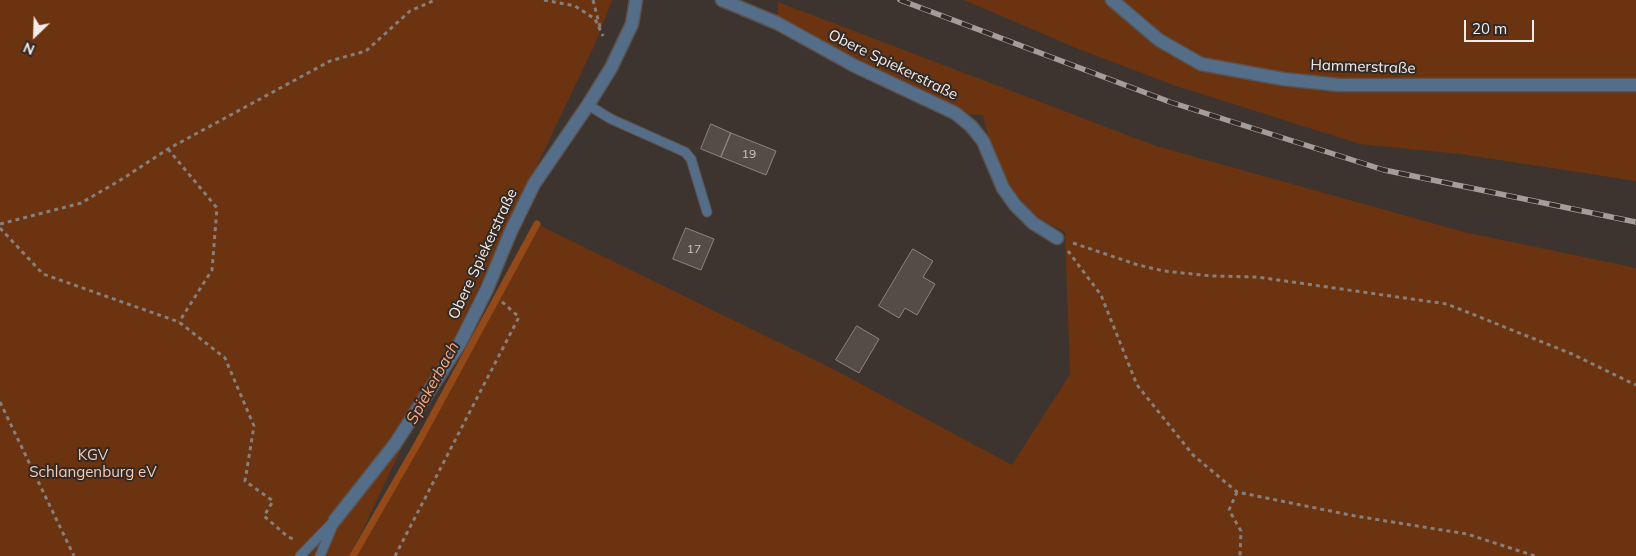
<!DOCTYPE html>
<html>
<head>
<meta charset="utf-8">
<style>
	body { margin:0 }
	#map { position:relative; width:1636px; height:556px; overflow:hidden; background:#3e342f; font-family:Mulish,sans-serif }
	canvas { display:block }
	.north { position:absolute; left:10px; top:10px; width:50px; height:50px; -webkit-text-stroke:4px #342a25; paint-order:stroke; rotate:204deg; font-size:14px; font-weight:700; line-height:20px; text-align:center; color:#f3ede9 }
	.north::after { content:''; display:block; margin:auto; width:18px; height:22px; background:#f3ede9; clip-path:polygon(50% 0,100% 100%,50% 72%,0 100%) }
	.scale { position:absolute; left:1464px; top:20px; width:70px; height:22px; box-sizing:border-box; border:2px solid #f3ede9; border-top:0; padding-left:6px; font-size:15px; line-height:18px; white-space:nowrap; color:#f3ede9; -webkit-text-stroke:4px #342a25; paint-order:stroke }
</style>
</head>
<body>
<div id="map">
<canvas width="1636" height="556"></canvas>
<div class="north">N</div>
<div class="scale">20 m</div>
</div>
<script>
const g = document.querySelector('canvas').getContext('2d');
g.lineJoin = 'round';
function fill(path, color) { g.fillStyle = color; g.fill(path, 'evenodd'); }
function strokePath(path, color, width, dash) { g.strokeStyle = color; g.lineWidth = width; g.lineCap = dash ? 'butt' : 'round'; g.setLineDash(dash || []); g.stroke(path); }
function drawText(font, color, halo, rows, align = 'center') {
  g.font = font + ' Mulish,sans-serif'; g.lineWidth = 4; g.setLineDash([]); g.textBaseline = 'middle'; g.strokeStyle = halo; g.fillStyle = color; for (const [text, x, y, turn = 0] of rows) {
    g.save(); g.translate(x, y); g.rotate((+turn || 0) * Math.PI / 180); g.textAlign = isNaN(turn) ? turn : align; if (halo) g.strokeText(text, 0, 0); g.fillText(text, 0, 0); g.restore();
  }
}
fill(new Path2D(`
	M 0,0 L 612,0 L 596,42 L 350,556 L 0,556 Z
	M 964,0 L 1636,0 L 1636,181 L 1460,154 L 1360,144 L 1176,86 L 1081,50 Z
	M 778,2 L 1156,146 L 1464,232 L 1636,268 L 1636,556 L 353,556 L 418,443 L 537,224 L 831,368 L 1012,465 L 1070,374 L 1065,232 C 1052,225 1037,218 1026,207 C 1009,190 987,139 983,115 L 955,113 L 777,23 Z`), '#6b330f');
strokePath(new Path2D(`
	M 353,556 L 418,443 L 537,224`), '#934918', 7);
const building = new Path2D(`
	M 711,124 L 731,133 L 721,157 L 701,149 Z
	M 731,133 L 776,151 L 766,175 L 721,157 Z
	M 686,228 L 714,239 L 701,270 L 673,259 Z
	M 913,249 L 933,261 L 923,277 L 935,284 L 917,315 L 905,308 L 899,318 L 879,306 Z
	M 857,326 L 879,339 L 859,373 L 836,360 Z`);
fill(building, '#564c47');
strokePath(building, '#8f837d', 1);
const service = new Path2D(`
	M 588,105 L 611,119 L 685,152 L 691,159 L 707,212
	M 300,556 L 335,520
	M 320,556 L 333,525`);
const minor = new Path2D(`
	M 722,0 L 777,23 L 855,66 L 955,113 L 971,126 L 983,141 L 1003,188 L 1015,205 L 1033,223 L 1057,238
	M 1112,0 L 1159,40 L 1201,64 L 1283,79 L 1339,85 L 1636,85
	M 335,520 L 395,444 L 460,343 L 487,289 L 511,231 L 534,184 L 588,105 L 611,68 L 632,24 L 636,0`);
strokePath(service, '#5b524d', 11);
strokePath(minor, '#5b524d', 15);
strokePath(new Path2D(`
	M 544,0 L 575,6 L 595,19 L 603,36
	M 593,0 L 600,27
	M 168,149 L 217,208 L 212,270 L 179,322
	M 0,224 L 81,203 L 119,181 L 168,149 L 330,61 L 366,51 L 410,11 L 435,0
	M 0,228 L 43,274 L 179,322 L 225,358 L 254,426 L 245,481 L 273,501 L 264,516 L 288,537 L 294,539
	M 1073,243 L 1138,265 L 1164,271 L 1212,276 L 1257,277 L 1447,304 L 1572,354 L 1636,385
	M 1068,251 L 1101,295 L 1137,385 L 1193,455 L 1237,492 L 1355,516 L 1467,534 L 1535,556
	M 0,402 L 74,556
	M 1237,492 L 1229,510 L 1241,531 L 1240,556
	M 395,556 L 519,317 L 500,300`), '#877f7b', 3, [4, 4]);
strokePath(service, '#546d88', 9);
strokePath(minor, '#546d88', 12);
const rail = new Path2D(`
	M 900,0 L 1170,102 L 1384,170 L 1636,222`);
strokePath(rail, '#a59d99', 5.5);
strokePath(rail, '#342a25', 4, [11]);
drawText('12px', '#ccc5c0', null, [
	["19",749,154],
	["17",694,249]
]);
drawText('15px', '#f3ede9', '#342a25', [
	["Obere Spiekerstraße",893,65,26],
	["Hammerstraße",1363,67,2],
	["Obere Spiekerstraße",483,254,-65]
]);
drawText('15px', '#f7cbb4', '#342a25', [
	["KGV",93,455],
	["Schlangenburg eV",93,472]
]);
drawText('italic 16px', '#fea97b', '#342a25', [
	["Spiekerbach",433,383,-61]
]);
</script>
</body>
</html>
